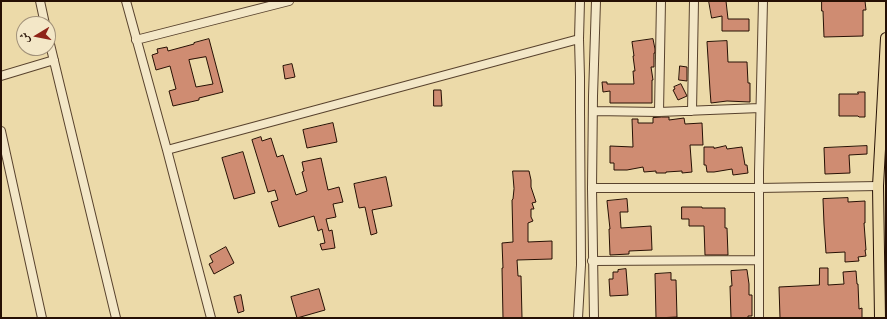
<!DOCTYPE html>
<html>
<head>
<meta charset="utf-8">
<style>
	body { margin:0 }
	#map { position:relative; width:887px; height:319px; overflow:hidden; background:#ecdaa9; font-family:"IM FELL French Canon",Amiri,serif }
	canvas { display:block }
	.frame { position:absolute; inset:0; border:2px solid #261004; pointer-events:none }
	.north { position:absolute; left:16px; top:16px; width:40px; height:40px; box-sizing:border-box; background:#f3e7c7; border:1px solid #a19179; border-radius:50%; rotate:260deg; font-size:11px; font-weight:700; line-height:16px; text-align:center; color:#261004 }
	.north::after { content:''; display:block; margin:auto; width:14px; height:18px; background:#8f2418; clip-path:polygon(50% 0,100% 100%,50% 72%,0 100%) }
</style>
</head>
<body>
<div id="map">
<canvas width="887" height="319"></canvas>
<div class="frame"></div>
<div class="north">ش</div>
</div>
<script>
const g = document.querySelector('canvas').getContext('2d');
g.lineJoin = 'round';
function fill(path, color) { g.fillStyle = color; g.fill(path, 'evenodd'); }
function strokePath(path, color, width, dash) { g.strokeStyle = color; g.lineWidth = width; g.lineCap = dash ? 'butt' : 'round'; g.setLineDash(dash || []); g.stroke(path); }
const building = new Path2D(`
	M 709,1 L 726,1 L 728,19 L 749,19 L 749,31 L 722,31 L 722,16 L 712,18 Z
	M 822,1 L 865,1 L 866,10 L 863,10 L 863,36 L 824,37 L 823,11 L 822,11 Z
	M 209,39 L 223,92 L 199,98 L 199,100 L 173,106 L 169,91 L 176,89 L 170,66 L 156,70 L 152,55 L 158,53 L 157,49 L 167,47 L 168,51 L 194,44 L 194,43 ZM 206,57 L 213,84 L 196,87 L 189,60 Z
	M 653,39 L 655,49 L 655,53 L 654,53 L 654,67 L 651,67 L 653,80 L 652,80 L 652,103 L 610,103 L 610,91 L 603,92 L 602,82 L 607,82 L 607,84 L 634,84 L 633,71 L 635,71 L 633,56 L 634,56 L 632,42 Z
	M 727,41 L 728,62 L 747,62 L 748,83 L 750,83 L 750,102 L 727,101 L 711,103 L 710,90 L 707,42 Z
	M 292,64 L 295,77 L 285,79 L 283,66 Z
	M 680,66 L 687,67 L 687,81 L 679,80 Z
	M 681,84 L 687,96 L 678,100 L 673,90 L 675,89 L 674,87 Z
	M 434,90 L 441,90 L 442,106 L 434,106 Z
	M 858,92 L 865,92 L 865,117 L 859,117 L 858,116 L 839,116 L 839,94 L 858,94 Z
	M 662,117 L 669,117 L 669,120 L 684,118 L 685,124 L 702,123 L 703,145 L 690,145 L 692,172 L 682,173 L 682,171 L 666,172 L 666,173 L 656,173 L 656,171 L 644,172 L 643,167 L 627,170 L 614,170 L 614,163 L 610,163 L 610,146 L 633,147 L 632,119 L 638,119 L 638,123 L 653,123 L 653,118 Z
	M 333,123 L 337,142 L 307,148 L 303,130 Z
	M 261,137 L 262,141 L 271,138 L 277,157 L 283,155 L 296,195 L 307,191 L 302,172 L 304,171 L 302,162 L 321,158 L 328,190 L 339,187 L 343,202 L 333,204 L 336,217 L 326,219 L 329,231 L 332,230 L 335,248 L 322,250 L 320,244 L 325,243 L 322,229 L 318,231 L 314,216 L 279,227 L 271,202 L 278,200 L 275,190 L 268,192 L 252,140 Z
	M 726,146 L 727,149 L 742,147 L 745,165 L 747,165 L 748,173 L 733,175 L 732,169 L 714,172 L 707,172 L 706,165 L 704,165 L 704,147 L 714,147 L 714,148 Z
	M 867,146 L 867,154 L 849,155 L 850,173 L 825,174 L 824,148 Z
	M 243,152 L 255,193 L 234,199 L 222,158 Z
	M 513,171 L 529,171 L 531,180 L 531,187 L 536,202 L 532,203 L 534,209 L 531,209 L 531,217 L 533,221 L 528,223 L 528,242 L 552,241 L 552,259 L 517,260 L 518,276 L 521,276 L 522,318 L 503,318 L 502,268 L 503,268 L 502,243 L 513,242 L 512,200 L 513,199 L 514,189 Z
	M 386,177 L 392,206 L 372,210 L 377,233 L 371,235 L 365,207 L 359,208 L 354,184 Z
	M 848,198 L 848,202 L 865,201 L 865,223 L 864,223 L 866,250 L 865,250 L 866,256 L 858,257 L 859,261 L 845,262 L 845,252 L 826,253 L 824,224 L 823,199 Z
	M 627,199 L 628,212 L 620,212 L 621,228 L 651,226 L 652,250 L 629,251 L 629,254 L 610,255 L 609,229 L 610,229 L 607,201 Z
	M 682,207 L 702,207 L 702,208 L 725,208 L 725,228 L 727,228 L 728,255 L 705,255 L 704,226 L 689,226 L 689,219 L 682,219 Z
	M 226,247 L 234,263 L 214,274 L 209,264 L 213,262 L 210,256 Z
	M 820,268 L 828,268 L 828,285 L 844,284 L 843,272 L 856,271 L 857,284 L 858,284 L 859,309 L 862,308 L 862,318 L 780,318 L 779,287 L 819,285 Z
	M 626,269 L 628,295 L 610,296 L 609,279 L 613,279 L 613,272 L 618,272 L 618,270 Z
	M 747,270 L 749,284 L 749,295 L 752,295 L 752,316 L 748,316 L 748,318 L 731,318 L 730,286 L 732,286 L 731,271 Z
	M 671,273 L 671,280 L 676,280 L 677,317 L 656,318 L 655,274 Z
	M 319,289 L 325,310 L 297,318 L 291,297 Z
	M 241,295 L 244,311 L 238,313 L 234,297 Z`);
fill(building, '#cf8c72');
strokePath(building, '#261004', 1);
const minor = new Path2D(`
	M 40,1 L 45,24
	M 126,1 L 167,150 L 211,318
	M 48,36 L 116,318
	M 136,40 L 289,1
	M 1,76 L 54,60
	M 593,111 L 659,112 L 760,108
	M 692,111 L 694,1
	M 659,112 L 661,1
	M 1,131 L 42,318
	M 167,150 L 579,39
	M 592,188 L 759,188 L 878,186
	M 592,261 L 759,260
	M 578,318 L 581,265 L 580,109 L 580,77 L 579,39 L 580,1
	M 594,318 L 592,188 L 593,96 L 596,1
	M 759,318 L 759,172 L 763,1`);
const major = new Path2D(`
	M 880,318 L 878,186 L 886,38`);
strokePath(minor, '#58422d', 10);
strokePath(major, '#261004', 12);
strokePath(minor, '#f3e7c7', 8);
strokePath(major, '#ecdaa9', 10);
</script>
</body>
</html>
